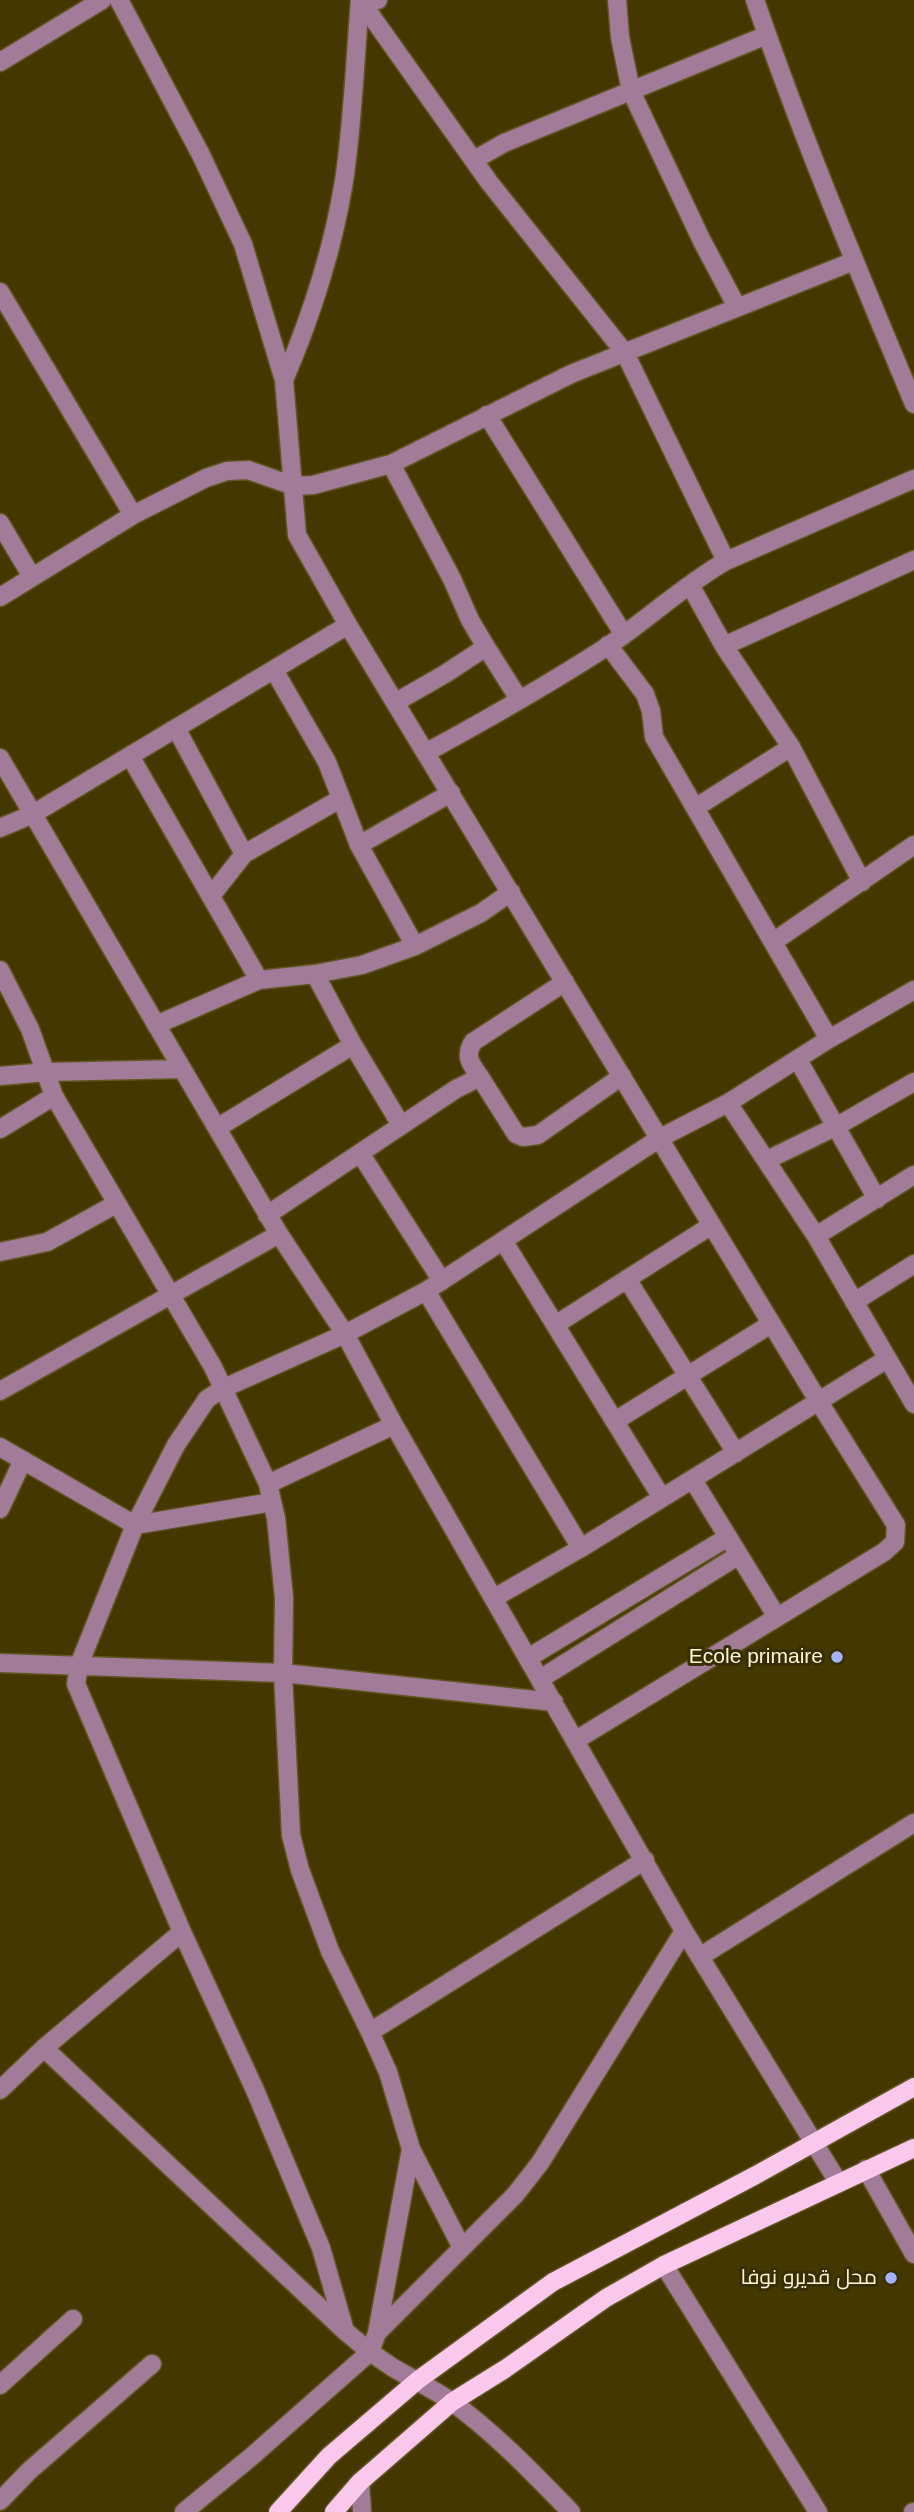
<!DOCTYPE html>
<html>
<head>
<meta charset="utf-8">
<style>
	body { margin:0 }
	canvas { display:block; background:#443800 }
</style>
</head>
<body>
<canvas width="914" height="2512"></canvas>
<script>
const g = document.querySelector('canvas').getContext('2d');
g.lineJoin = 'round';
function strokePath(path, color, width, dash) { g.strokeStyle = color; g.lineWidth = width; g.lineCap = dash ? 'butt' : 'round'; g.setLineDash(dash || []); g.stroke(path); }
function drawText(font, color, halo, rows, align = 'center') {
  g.font = font + ' Helvetica,Cairo,sans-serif'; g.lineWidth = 6; g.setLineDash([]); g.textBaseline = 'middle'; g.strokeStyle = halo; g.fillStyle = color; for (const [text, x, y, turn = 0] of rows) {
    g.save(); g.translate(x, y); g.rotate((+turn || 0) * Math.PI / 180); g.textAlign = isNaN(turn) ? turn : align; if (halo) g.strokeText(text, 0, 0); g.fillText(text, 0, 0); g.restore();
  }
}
const minor = new Path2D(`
	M 119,0 L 201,155 L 243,244 L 284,380 L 297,535 L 348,625 L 819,1402 L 896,1525 L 895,1542 L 884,1552 L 576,1740
	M 360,0 L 489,182 L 625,353 L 726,561
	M 617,0 L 620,37 L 631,91 L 702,241 L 737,307
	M 755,0 C 802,137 858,270 914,404
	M 0,62 L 102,0
	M 474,160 L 504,143 L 767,35
	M 0,292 L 133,515 L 0,597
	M 284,380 C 311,317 333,249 344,181 C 353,122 355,60 360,0 L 378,0
	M 487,415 L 624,635
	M 391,464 L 452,579 L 470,620 L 486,647 L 445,674 L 396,702
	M 133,515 L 206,478 L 227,471 L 248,470 L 294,486 L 313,485 L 391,464 L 571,374 L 854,261
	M 0,523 L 32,577
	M 690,585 L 724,646 L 791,747 L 862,882
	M 608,645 L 645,694 L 651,711 L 654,737 L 829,1039
	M 724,646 L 914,560
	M 486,647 L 519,699
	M 274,670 L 327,762 L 359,845 L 415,946
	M 176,728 L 244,854 L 211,896
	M 427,752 C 488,719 549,684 608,646 C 648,619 684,585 726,561 L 914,479
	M 130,756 L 259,980
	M 0,758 L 279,1234 L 345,1334 L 394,1425 L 684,1931 L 838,2182
	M 695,808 L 791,747
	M 0,828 L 33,814 L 348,625
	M 359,845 L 451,793
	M 244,854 L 340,799
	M 773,942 L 914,845
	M 0,970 L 30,1029 L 54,1096 L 0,1129
	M 315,974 L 353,1045 L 401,1125
	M 156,1025 L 259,980 L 315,974 L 362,965 L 415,946 L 481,913 L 511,892
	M 798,1060 L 877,1199
	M 0,1076 L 46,1072 L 182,1069
	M 480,1077 C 471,1064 464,1057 473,1042 L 565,982
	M 54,1096 L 213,1367 L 268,1484 L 276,1518 L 284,1598 L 283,1673 L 291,1835 L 300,1870 L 330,1951 L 370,2032 L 388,2072 L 411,2149 L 377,2333 L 370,2352 L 251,2457 L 184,2512
	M 728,1103 L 816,1236 L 914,1404
	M 217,1128 L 353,1045
	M 360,1153 L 442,1281
	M 767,1160 L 837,1126 L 914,1082
	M 267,1215 L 456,1089 L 480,1077 L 516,1134 L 523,1137 L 538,1135 L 622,1076
	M 816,1236 L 914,1175
	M 504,1242 L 662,1498
	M 0,1252 L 47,1242 L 116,1204
	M 627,1279 L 736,1453
	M 426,1291 L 581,1548
	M 854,1302 L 914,1264
	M 555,1325 L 712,1225
	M 0,1391 L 279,1234
	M 615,1421 L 771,1324
	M 0,1447 L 135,1525 L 272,1502
	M 693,1480 L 777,1617
	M 268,1484 L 394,1425
	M 0,1509 L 23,1460
	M 494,1598 L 581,1548 L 887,1359
	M 528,1658 L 728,1537
	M 0,1663 L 283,1673 L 554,1702
	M 540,1679 L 739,1555
	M 701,1956 L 914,1823
	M 370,2032 L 645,1860
	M 44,2048 L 345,2331 C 360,2344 375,2356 392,2367 C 412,2379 433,2389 452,2402 C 496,2434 533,2473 571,2512
	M 0,2090 L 44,2048 L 182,1932
	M 411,2149 L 462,2248
	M 866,2169 L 914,2254
	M 664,2265 L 818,2512
	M 345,2331 L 321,2248 L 255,2090 L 182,1932 L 76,1684 L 79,1665 L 135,1525 L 176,1445 L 207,1399 L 224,1388 L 345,1334 L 426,1291 L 660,1138 L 728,1103 L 829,1039 L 914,990
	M 377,2333 L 515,2195 L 540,2163 L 684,1931
	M 0,2385 L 73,2319
	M 360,2482 L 362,2512
	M 0,2501 L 29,2471 L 152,2364
	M 913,2512 L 914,2512`);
const major = new Path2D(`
	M 278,2512 L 329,2456 L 418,2380 L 553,2282 L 756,2175 L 914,2087
	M 334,2512 L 360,2482 L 452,2402 L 505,2369 L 606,2298 L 664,2265 L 914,2148`);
strokePath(minor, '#615623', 21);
strokePath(major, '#615623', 21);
strokePath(minor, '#a27b98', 18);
strokePath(major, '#f9c8ec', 18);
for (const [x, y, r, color] of [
	[837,1657,7,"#a4b2fc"],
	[891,2278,7,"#a4b2fc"]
]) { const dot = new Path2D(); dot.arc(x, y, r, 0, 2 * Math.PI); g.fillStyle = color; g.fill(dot); strokePath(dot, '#372e04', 2.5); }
drawText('21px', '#fbf4d9', '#372e04', [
	["Ecole primaire",823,1657],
	["محل قديرو نوفا",877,2278]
], 'right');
</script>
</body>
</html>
